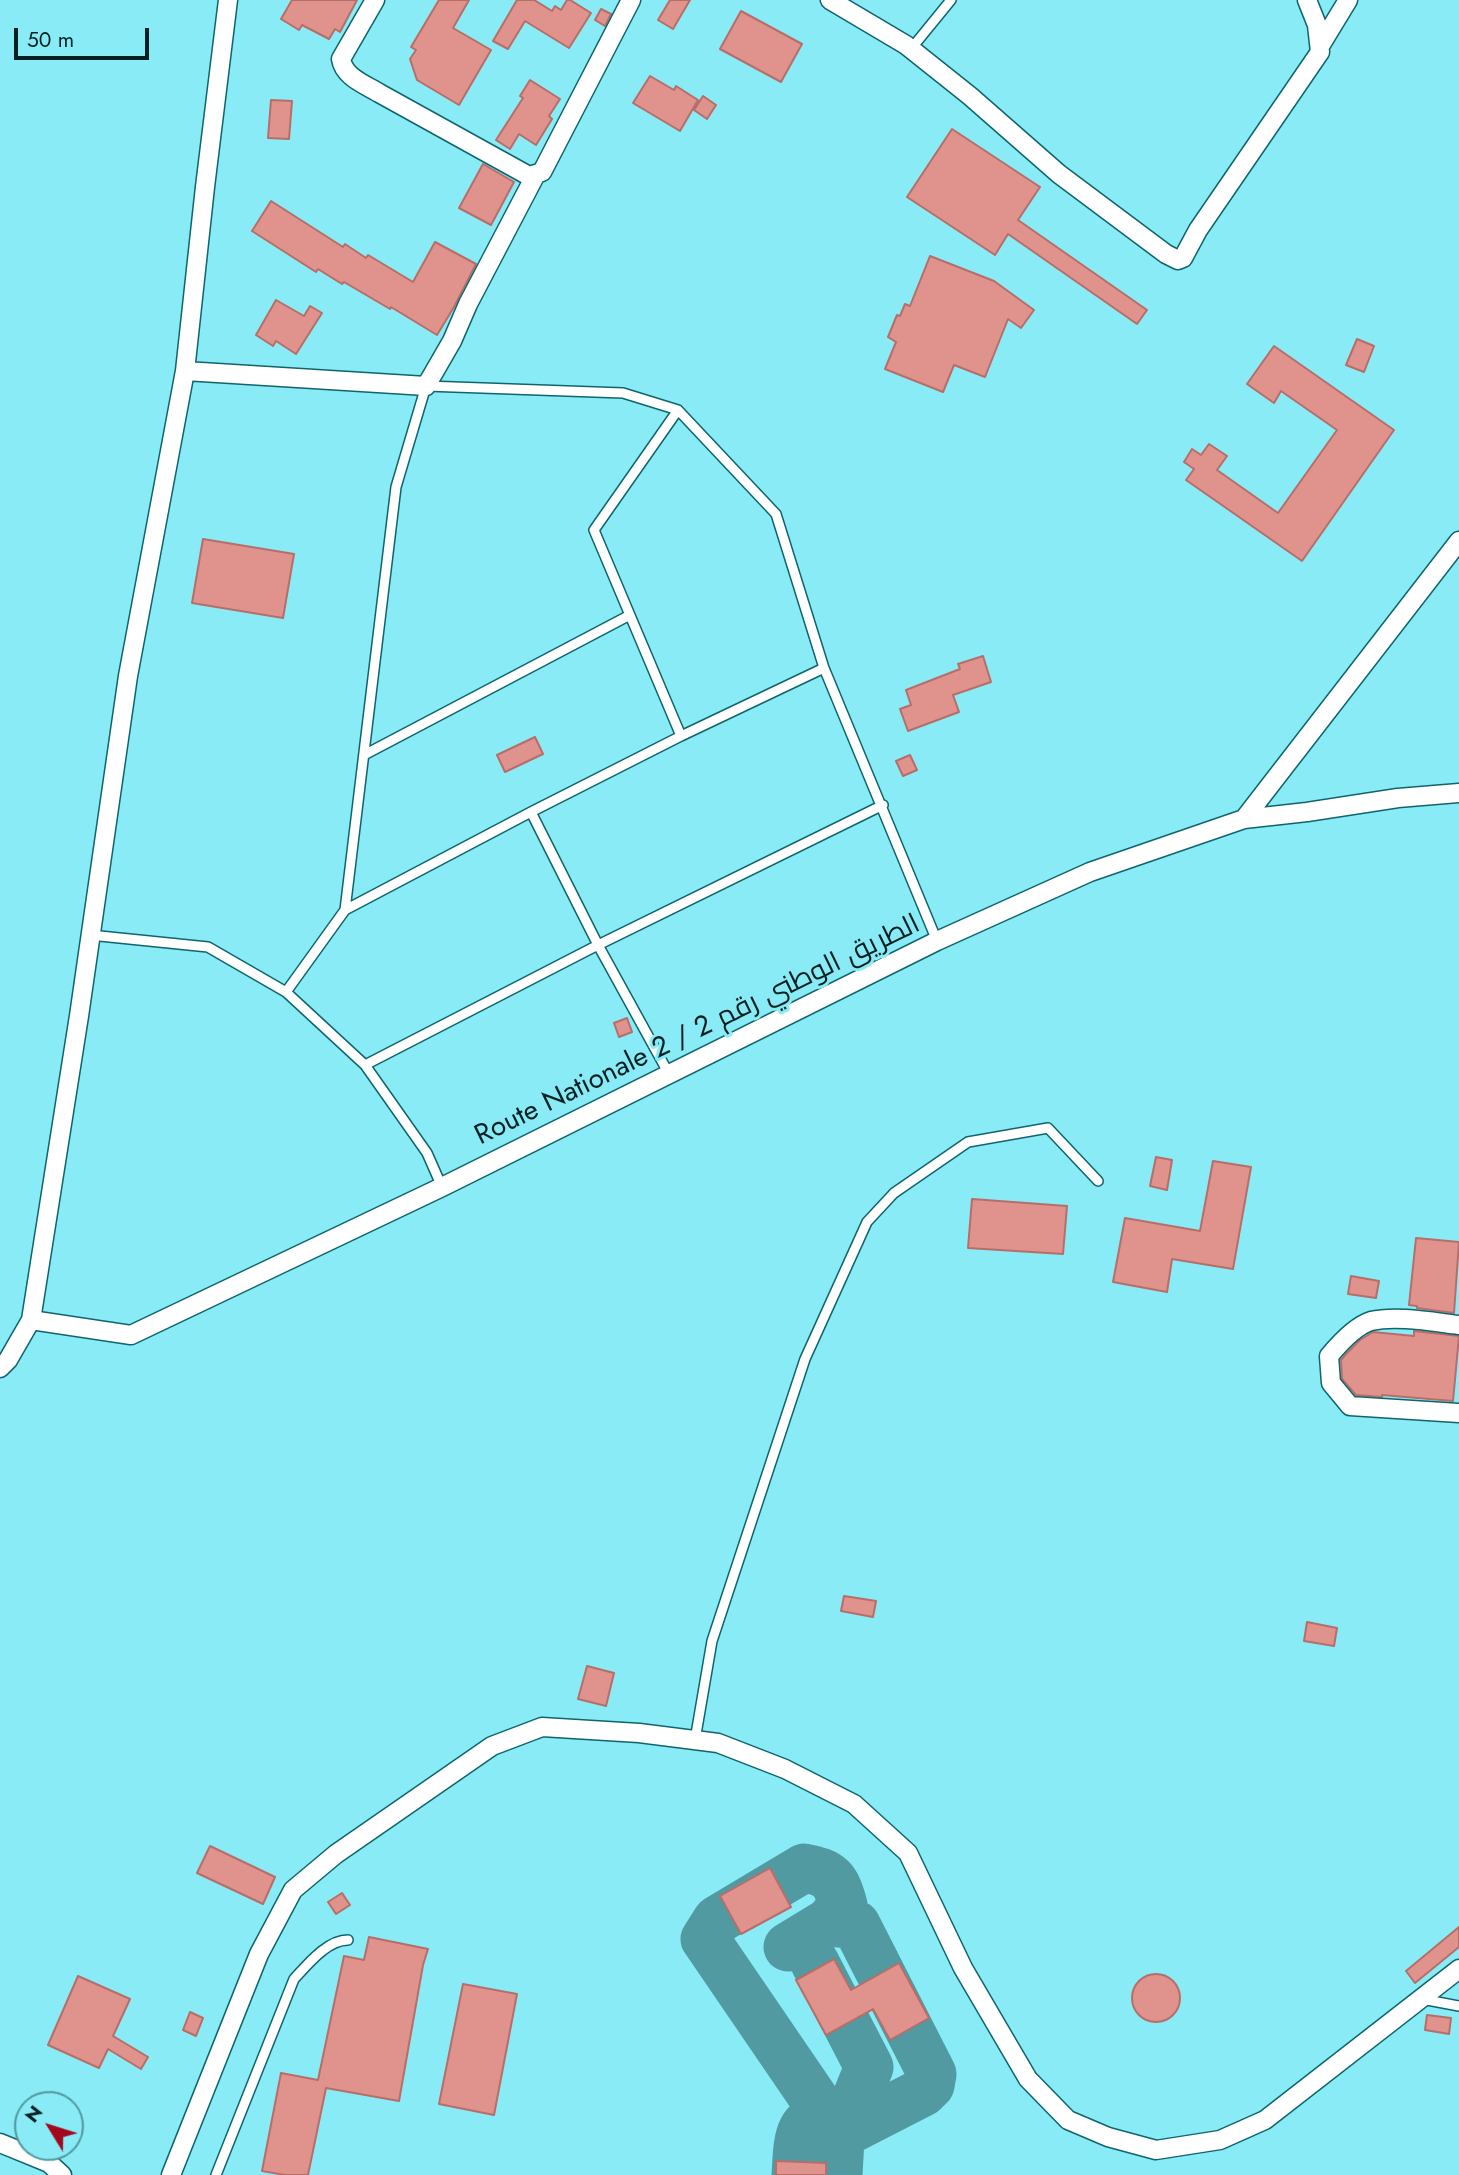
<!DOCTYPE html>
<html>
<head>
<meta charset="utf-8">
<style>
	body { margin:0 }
	#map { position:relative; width:1459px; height:2175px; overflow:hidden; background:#88ebf5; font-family:Jost,sans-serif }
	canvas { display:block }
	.north { position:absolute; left:14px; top:2091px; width:70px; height:70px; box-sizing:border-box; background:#88ebf5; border:2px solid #529aa1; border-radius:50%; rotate:308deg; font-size:19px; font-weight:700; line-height:28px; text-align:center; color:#002023 }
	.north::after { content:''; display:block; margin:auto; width:24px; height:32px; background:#a4081d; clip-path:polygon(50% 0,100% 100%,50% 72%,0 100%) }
	.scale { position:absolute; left:14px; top:28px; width:135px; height:32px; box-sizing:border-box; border:4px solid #002023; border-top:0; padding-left:9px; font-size:21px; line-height:24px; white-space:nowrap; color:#002023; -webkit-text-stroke:5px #88ebf5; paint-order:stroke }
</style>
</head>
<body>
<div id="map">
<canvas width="1459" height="2175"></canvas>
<div class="north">N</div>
<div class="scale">50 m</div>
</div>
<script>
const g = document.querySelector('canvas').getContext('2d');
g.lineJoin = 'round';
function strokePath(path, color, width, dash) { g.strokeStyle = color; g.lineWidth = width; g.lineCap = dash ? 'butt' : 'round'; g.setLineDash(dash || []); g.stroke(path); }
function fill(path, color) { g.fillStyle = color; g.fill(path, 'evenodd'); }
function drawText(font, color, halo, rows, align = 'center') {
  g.font = font + ' Jost,Cairo,sans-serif'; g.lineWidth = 6; g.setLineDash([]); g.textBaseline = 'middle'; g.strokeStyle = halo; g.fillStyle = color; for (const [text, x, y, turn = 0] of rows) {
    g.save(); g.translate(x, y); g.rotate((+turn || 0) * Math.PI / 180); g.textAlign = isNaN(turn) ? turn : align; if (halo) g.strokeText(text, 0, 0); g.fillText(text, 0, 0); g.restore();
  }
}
strokePath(new Path2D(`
	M 829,1922 L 843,1905 C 836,1879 831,1873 804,1868 L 717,1920 L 705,1939 L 834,2128 L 840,2139 L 838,2175
	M 788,1947 L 829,1922 L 856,1925 L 932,2074 L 930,2085 L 923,2092 L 847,2131 L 840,2139
	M 815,1963 L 869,2067 L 840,2139
	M 796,2175 C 798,2151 795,2103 834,2128`), '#529aa1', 49);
const building = new Path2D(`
	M 292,0 L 357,0 L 340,32 L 335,29 L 329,39 L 302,25 L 299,30 L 281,19 Z
	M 439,0 L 469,0 L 453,28 L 491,50 L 459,105 L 417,80 L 410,59 L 416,50 L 411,47 Z
	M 517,0 L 534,0 L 552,11 L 555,6 L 561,10 L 567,0 L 570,0 L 591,13 L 569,48 L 525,21 L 508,49 L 493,41 Z
	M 670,0 L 690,0 L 673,29 L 658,20 Z
	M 601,9 L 611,14 L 605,26 L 595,20 Z
	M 741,11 L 802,44 L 781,82 L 720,49 Z
	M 650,76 L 674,90 L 676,86 L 698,100 L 680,131 L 633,103 Z
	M 530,80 L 560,99 L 549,116 L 552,119 L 536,145 L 519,134 L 510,149 L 496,140 L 523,98 L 520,96 Z
	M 703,96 L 716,105 L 707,119 L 694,110 Z
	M 271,100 L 292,101 L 289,139 L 268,138 Z
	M 952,129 L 1040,187 L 1018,220 L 1147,310 L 1137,324 L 1008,234 L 995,255 L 907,197 Z
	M 483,164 L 514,182 L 491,225 L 459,208 Z
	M 271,201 L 343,247 L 345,244 L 366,258 L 368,255 L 413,282 L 435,242 L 476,264 L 454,307 L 437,335 L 391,307 L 390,309 L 344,282 L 342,284 L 318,269 L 316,272 L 252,231 Z
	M 930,256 L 994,281 L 1034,310 L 1021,328 L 1008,319 L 985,377 L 954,365 L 943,392 L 885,369 L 896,342 L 888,337 L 897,315 L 900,316 L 905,304 L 910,306 Z
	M 276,300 L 304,316 L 310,306 L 322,313 L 296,354 L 276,341 L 273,346 L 256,335 Z
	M 1357,339 L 1374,346 L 1364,372 L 1346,365 Z
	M 1274,346 L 1394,430 L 1302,561 L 1186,480 L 1194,469 L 1184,462 L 1192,449 L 1201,455 L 1209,444 L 1227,456 L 1217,470 L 1278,513 L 1337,430 L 1281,391 L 1274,403 L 1247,384 Z
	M 203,539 L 294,554 L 283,618 L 192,603 Z
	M 983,656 L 991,682 L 953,695 L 959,712 L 908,731 L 900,709 L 911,705 L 906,690 L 960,669 L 958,664 Z
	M 535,737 L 543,754 L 505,772 L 497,755 Z
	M 910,755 L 917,770 L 903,776 L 896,761 Z
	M 627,1018 L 632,1032 L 619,1037 L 614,1023 Z
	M 1156,1157 L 1172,1160 L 1167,1190 L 1150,1186 Z
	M 1213,1161 L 1251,1167 L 1233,1269 L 1172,1259 L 1167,1292 L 1113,1282 L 1125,1218 L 1200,1231 Z
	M 972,1199 L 1067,1206 L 1063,1254 L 968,1248 Z
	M 1416,1238 L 1459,1242 L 1454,1313 L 1417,1308 L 1417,1306 L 1409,1305 Z
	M 1351,1276 L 1379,1281 L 1376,1298 L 1348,1294 Z
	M 1414,1331 L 1459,1336 L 1453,1401 L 1382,1395 L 1382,1397 L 1356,1395 L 1342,1379 L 1341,1360 L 1346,1354 L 1360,1340 L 1373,1332 L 1414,1336 Z
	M 844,1596 L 876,1601 L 873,1617 L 841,1611 Z
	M 1307,1622 L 1337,1628 L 1334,1646 L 1304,1641 Z
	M 587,1666 L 614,1673 L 606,1706 L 578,1699 Z
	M 210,1846 L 275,1877 L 263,1904 L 197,1873 Z
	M 770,1868 L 791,1907 L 741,1934 L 720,1896 Z
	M 342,1893 L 350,1905 L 336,1914 L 328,1902 Z
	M 1459,1927 L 1459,1947 L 1415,1983 L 1406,1971 Z
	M 369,1937 L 428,1949 L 423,1965 L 399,2101 L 326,2088 L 308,2175 L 285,2175 L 262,2171 L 281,2073 L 318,2080 L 344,1956 L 364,1960 Z
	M 834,1959 L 851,1990 L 899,1963 L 929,2018 L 890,2040 L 873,2009 L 826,2035 L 796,1980 Z
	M1132 1998a24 24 0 1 1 48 0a24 24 0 1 1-48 0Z
	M 78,1976 L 130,1999 L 113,2036 L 148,2057 L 141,2069 L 108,2049 L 99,2068 L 48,2045 Z
	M 463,1984 L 517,1994 L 494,2115 L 439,2104 Z
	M 190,2012 L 203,2018 L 196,2036 L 183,2030 Z
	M 1427,2015 L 1451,2018 L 1449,2034 L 1425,2030 Z
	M 776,2161 L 826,2163 L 826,2175 L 776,2175 Z`);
fill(building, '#e0938d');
strokePath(building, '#b76e69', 2);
const lane = new Path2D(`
	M 911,49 L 951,0
	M 678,410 L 594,530 L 681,736
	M 364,755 L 630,615
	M 531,812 L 598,945 L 669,1074
	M 345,910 L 396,487 L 426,386 L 623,393 L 678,410 L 776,514 L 824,668 L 937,941
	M 90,935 L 208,947 L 286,992 L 365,1065 L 427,1153 L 442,1187
	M 286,992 L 345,910 L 531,812 L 681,736 L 824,668
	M 365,1065 L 598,945 L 883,805
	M 695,1740 L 712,1641 L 805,1359 L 867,1222 L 894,1193 L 968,1142 L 1048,1128 L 1098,1181
	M 1422,1999 L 1459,2006
	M 216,2175 L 294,1979 C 308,1964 327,1940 348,1940`);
const street = new Path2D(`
	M 375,0 L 341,59 C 344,77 364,84 379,93 L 529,176 L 542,172 L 631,0
	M 830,0 L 906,45 L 970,96 L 1059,174 L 1166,254 L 1178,260 L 1183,258 L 1198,230 L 1320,52 L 1317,25 L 1307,0
	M 1320,46 L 1348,0
	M 185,371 L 426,386 L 452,341 L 468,304 L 535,176
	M 1244,819 L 1459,541
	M 31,1320 L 131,1335 L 442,1187 L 937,941 L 1090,872 L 1244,819 L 1307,812 L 1398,798 L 1459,793
	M 1459,1325 C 1433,1322 1396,1315 1371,1321 C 1355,1326 1339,1344 1329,1356 L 1331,1383 L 1350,1406 L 1459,1413
	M 0,1368 L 8,1360 L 31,1320 L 79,1016 L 128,676 L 185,371 L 205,187 L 228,0
	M 0,2143 L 49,2163 L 62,2175
	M 171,2175 L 259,1954 L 293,1890 L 336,1854 L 492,1746 L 542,1727 L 639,1733 L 718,1743 L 785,1769 L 854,1804 L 908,1853 L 963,1968 L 1028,2079 L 1068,2120 L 1108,2137 L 1156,2150 L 1220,2140 L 1265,2120 L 1459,1969`);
strokePath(lane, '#0e656d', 12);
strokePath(street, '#0e656d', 21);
strokePath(lane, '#fff', 9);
strokePath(street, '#fff', 18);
drawText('28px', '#002023', '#88ebf5', [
	["Route Nationale 2 / الطريق الوطني رقم 2",698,1031,-26]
]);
</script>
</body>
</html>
